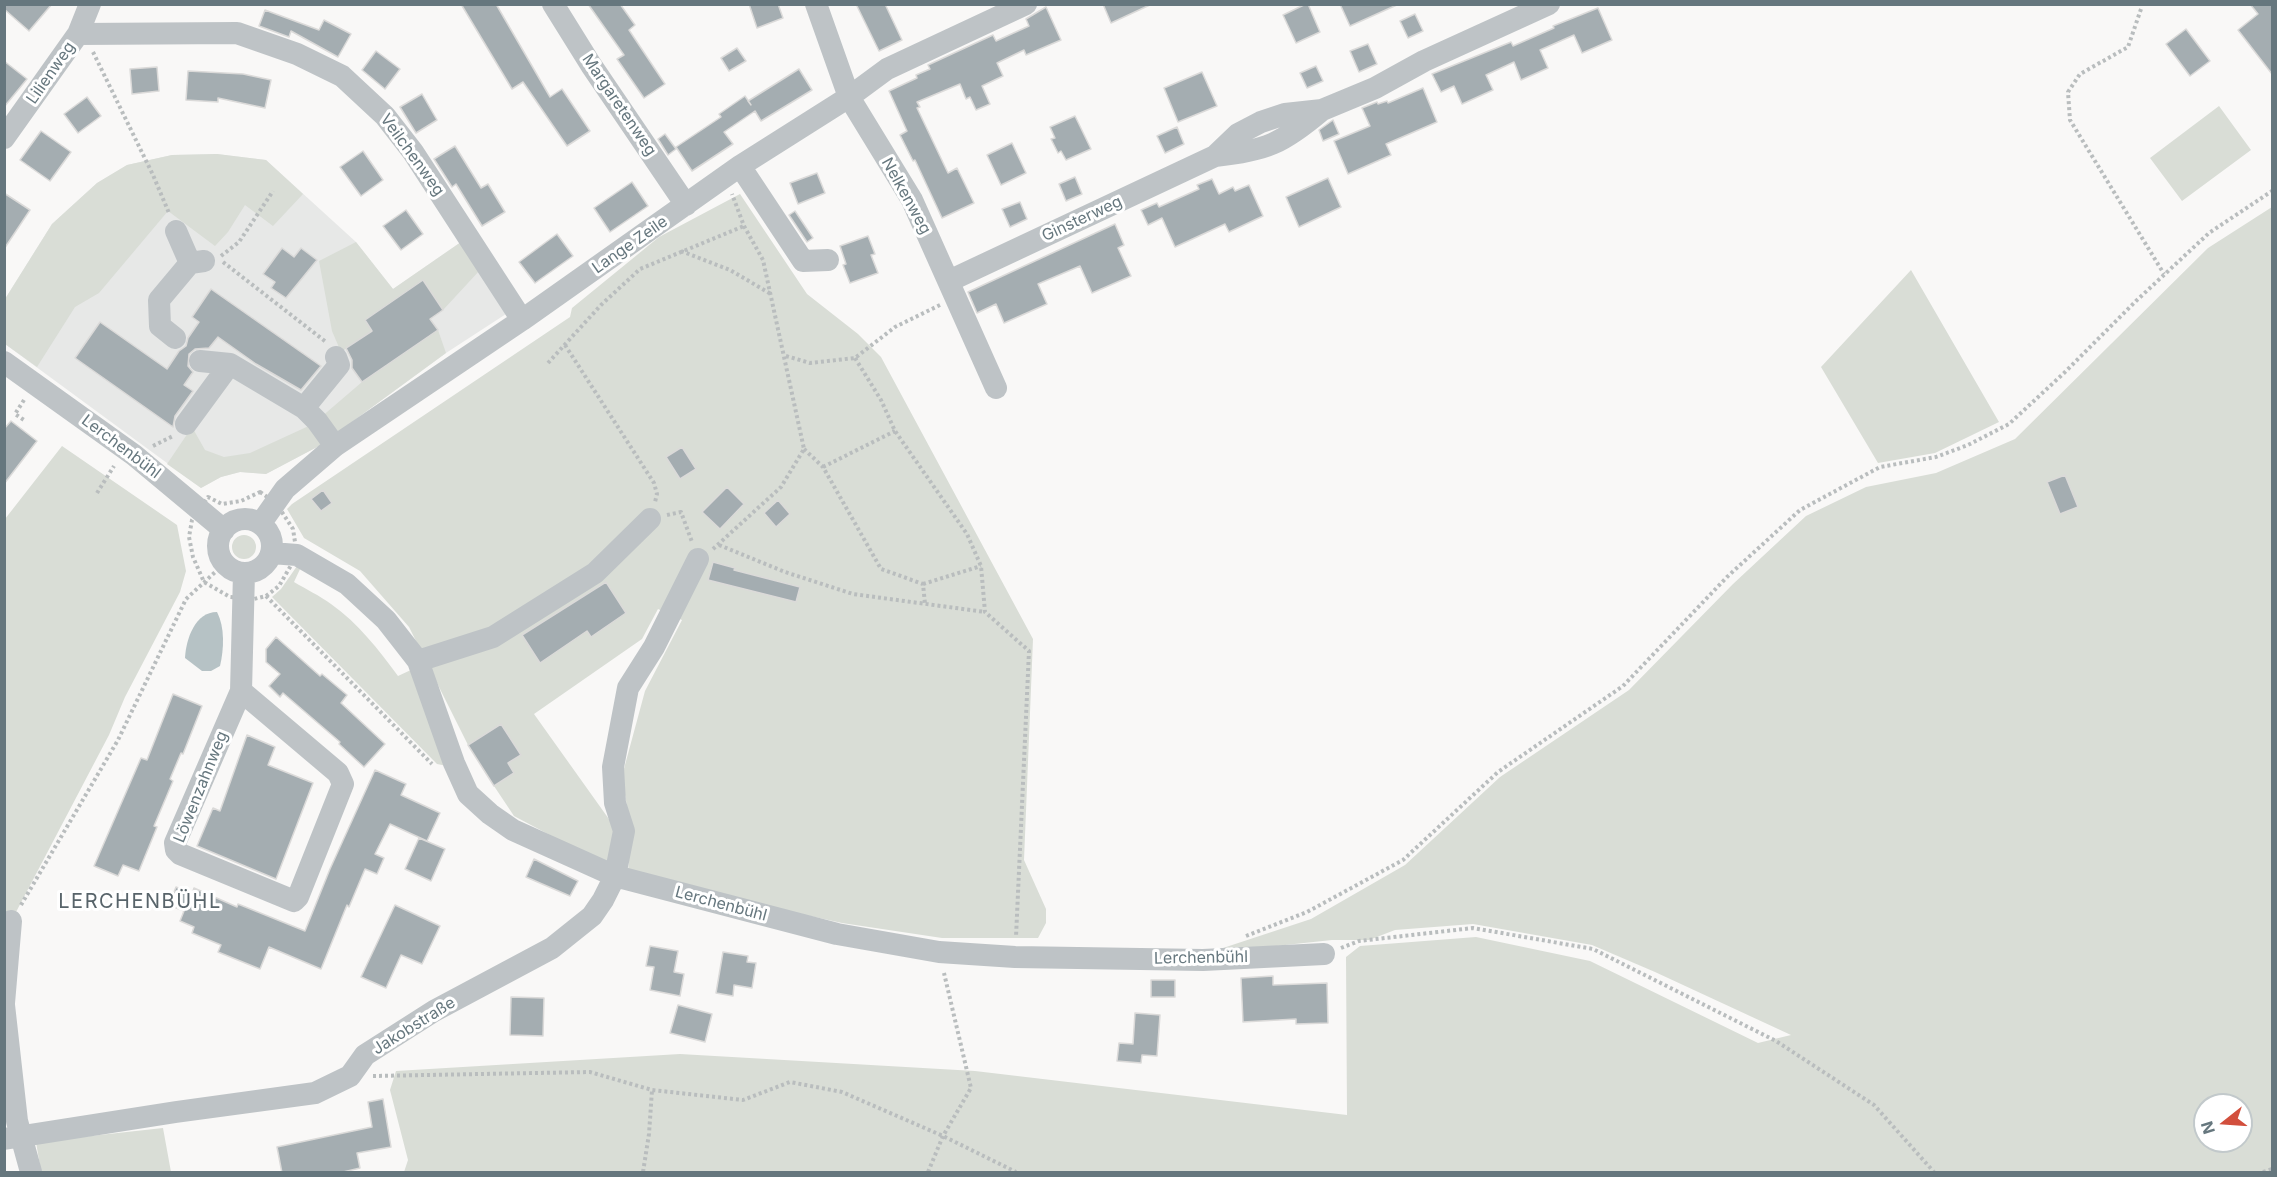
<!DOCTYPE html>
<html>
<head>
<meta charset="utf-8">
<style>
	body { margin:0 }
	#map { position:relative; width:2277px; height:1177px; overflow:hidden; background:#f9f8f7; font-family:Inter,sans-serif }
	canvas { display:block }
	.frame { position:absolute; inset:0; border:6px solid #66777e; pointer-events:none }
	.north { position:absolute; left:2193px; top:1093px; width:60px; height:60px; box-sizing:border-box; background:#fff; border:2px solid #c2c9cb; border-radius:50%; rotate:253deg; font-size:16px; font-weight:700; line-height:24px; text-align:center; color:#66777e }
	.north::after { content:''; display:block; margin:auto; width:21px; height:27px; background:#d24f3d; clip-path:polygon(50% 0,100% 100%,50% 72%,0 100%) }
</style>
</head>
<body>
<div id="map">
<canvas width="2277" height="1177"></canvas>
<div class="frame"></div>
<div class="north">N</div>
</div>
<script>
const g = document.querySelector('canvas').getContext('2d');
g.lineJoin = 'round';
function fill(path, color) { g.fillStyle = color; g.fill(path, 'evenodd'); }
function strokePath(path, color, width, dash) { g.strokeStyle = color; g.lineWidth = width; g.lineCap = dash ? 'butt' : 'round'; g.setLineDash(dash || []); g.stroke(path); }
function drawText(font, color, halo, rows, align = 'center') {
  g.font = font + ' Inter,sans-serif'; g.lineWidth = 6; g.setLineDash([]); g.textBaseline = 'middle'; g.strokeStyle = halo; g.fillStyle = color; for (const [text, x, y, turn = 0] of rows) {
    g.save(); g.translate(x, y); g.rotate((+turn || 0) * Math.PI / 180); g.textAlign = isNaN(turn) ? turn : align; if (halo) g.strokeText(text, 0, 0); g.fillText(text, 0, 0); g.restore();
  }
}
fill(new Path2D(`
	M 217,154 L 266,160 L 356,242 L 393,289 L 461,242 L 506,314 L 446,353 L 319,446 L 266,474 L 240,472 L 221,477 L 201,488 L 5,344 L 5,299 L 52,224 L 97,183 L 127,165 L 172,155 Z`), '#e7e8e7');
fill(new Path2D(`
	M 2219,106 L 2251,150 L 2182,201 L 2150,158 Z
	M 217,154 L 266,160 L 303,194 L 273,226 L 245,205 L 228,232 L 215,246 L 168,211 L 99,293 L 75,307 L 37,367 L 5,344 L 5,299 L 52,224 L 97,183 L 127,165 L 172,155 Z
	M 740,194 L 807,294 L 858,334 L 881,357 L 1033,639 L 1024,860 L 1046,909 L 1046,923 L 1038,938 L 942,938 L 842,923 L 673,886 L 628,872 L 631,832 L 622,776 L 645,691 L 682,620 L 658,609 L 642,639 L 534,714 L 616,829 L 610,867 L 514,816 L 494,786 L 508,763 L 521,755 L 501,724 L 468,745 L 409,627 L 360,571 L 304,538 L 287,509 L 292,504 L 570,317 L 572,308 L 659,237 Z
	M 2272,207 L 2272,1172 L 404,1172 L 408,1160 L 390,1090 L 396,1071 L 680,1054 L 975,1071 L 1347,1115 L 1346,957 L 1360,946 L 1476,937 L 1590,961 L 1758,1043 L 1791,1035 L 1655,972 L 1592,945 L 1473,924 L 1395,930 L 1369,940 L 1332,940 L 1220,952 L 1220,949 L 1311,919 L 1405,865 L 1500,777 L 1629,690 L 1733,584 L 1806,516 L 1866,487 L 1936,473 L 2015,439 L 2208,248 ZM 2205,1105 L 2241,1105 L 2241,1141 L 2205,1141 Z
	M 356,242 L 393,289 L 461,242 L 480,270 L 443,310 L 423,280 L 372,331 L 341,352 L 332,331 L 319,261 Z
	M 1911,270 L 1999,422 L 1935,453 L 1878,463 L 1821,367 Z
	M 438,330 L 446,353 L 319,446 L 266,474 L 240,472 L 221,477 L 201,488 L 167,464 L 192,427 L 205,450 L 224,457 L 250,453 L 313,424 L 362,382 Z
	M 62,446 L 177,525 L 186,571 L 180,592 L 125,697 L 109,735 L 5,933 L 5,519 Z
	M232 547a12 12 0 1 1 24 0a12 12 0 1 1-24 0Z
	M 297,566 L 301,567 L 294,582 C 306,589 320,596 331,604 C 358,623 379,650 398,676 L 413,669 L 447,766 L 437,764 L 272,597 L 281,589 Z
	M 163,1128 L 171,1172 L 41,1172 L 36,1142 Z`), '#d9ddd6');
fill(new Path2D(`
	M 217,612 C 225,627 224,649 220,666 L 211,671 L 202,671 L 185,658 C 186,639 195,612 217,612 Z`), '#b6c2c5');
const building = new Path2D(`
	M 4,4 L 52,4 L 29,31 L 4,9 Z
	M 461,4 L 496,4 L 550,97 L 562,89 L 590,131 L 567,146 L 523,82 L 512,89 Z
	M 588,4 L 620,4 L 635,25 L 629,30 L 665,84 L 644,98 L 617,59 L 624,55 Z
	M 749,4 L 778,4 L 783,18 L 757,28 Z
	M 856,4 L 885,4 L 902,40 L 879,51 Z
	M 1103,4 L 1152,4 L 1111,23 Z
	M 1306,4 L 1308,4 L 1320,32 L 1296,43 L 1283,15 Z
	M 1340,4 L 1399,4 L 1350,26 Z
	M 2250,4 L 2272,4 L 2272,74 L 2238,30 L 2258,14 Z
	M 1046,7 L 1061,40 L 1026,55 L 1024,50 L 997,63 L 1003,76 L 982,86 L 990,104 L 976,110 L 970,97 L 966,99 L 960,84 L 917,102 L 920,107 L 917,108 L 948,173 L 957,168 L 974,203 L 942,218 L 915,160 L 913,161 L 900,135 L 907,131 L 889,91 L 917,78 L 916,75 L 930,69 L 928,65 L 993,35 L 996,41 L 1029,26 L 1026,19 Z
	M 1598,8 L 1612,40 L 1582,53 L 1574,35 L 1540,50 L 1548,68 L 1521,80 L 1514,62 L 1486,75 L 1493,90 L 1462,104 L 1454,86 L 1441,92 L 1432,74 L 1511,42 L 1513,46 L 1554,28 L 1553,26 Z
	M 265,10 L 319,30 L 324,20 L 351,34 L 338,57 L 291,31 L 289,37 L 259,26 Z
	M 1415,14 L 1423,31 L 1408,38 L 1400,21 Z
	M 2186,29 L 2210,61 L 2190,76 L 2166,44 Z
	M 1368,44 L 1377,64 L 1359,72 L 1350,51 Z
	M 737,48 L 746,61 L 729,71 L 721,58 Z
	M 376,51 L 400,69 L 385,89 L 362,70 Z
	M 4,61 L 27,79 L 4,107 Z
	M 1316,66 L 1323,81 L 1307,88 L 1300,73 Z
	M 157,67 L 159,91 L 132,94 L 130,69 Z
	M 799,69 L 812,90 L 761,121 L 755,111 L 724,132 L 733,144 L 692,171 L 676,147 L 721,117 L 719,114 L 745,96 L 751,105 L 748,101 Z
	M 188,71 L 243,74 L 271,80 L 265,108 L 218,98 L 218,102 L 186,100 Z
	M 1202,72 L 1217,106 L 1178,122 L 1164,88 Z
	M 1423,88 L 1437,122 L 1386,144 L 1391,155 L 1348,174 L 1334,141 L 1370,126 L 1362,108 L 1377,102 L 1378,104 L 1387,101 L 1388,103 Z
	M 422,94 L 437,120 L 416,133 L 400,107 Z
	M 87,97 L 101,116 L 78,133 L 64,114 Z
	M 1075,116 L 1091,149 L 1066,160 L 1061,151 L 1058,153 L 1051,139 L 1055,138 L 1050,127 Z
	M 1333,120 L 1339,134 L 1323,141 L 1319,130 Z
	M 1177,127 L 1184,144 L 1165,153 L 1157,136 Z
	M 41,131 L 71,152 L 50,181 L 20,160 Z
	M 665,134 L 676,149 L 668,155 L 658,139 Z
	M 1012,143 L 1026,173 L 1001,185 L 987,155 Z
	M 455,146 L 481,188 L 488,184 L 505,212 L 482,226 L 456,184 L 452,187 L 434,159 Z
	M 363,151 L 383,180 L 361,196 L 340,167 Z
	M 817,173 L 825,193 L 798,204 L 790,183 Z
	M 1075,177 L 1082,194 L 1066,201 L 1059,184 Z
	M 1328,178 L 1341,207 L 1299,227 L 1286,197 Z
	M 1212,179 L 1219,194 L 1233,187 L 1235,191 L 1249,185 L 1263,216 L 1229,232 L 1225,224 L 1175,247 L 1162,218 L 1148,225 L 1141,210 L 1157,203 L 1159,207 L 1199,189 L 1197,185 Z
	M 632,182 L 648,206 L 610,232 L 594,208 Z
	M 4,193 L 30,210 L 4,249 Z
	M 1020,202 L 1027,219 L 1010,227 L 1002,209 Z
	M 406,210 L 423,234 L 401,250 L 383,226 Z
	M 795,211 L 813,238 L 807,242 L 789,215 Z
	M 1115,224 L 1124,245 L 1118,248 L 1131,276 L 1092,293 L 1080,266 L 1038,284 L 1047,304 L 1004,323 L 996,304 L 977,313 L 968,292 Z
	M 557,234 L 573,256 L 535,283 L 519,262 Z
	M 868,236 L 875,254 L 871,255 L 878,273 L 850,283 L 843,265 L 846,264 L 840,246 Z
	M 282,248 L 294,257 L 301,248 L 317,260 L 286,298 L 271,288 L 275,282 L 263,274 Z
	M 423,280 L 443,310 L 430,319 L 438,330 L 362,382 L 352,368 L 352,360 L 346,348 L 372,331 L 365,320 Z
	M 211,289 L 321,366 L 301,390 L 256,364 L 218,337 L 209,348 L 195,349 L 189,354 L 188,366 L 193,372 L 184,385 L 193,391 L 175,416 L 173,427 L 75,358 L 100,322 L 167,369 L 179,351 L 186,346 L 188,338 L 199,322 L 192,317 Z
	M 11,421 L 37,441 L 4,484 L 4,429 Z
	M 682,447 L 696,469 L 680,479 L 666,457 Z
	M 2065,475 L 2078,507 L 2060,514 L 2047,482 Z
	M 727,487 L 744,504 L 720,529 L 702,512 Z
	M 323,490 L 332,503 L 321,511 L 311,499 Z
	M 778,500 L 790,514 L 776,527 L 764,513 Z
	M 713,562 L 735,568 L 734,570 L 800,587 L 796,602 L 708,580 Z
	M 606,582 L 626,613 L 591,637 L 587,631 L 540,663 L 522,635 Z
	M 276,637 L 320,676 L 322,674 L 347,695 L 341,703 L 385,744 L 364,767 L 339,744 L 340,742 L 283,693 L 280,697 L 269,686 L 280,674 L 266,662 L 266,649 Z
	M 173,694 L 202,706 L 183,754 L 181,753 L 170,779 L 173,781 L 154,826 L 157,827 L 139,871 L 123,865 L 118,876 L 94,866 L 141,758 L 147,760 Z
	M 501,724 L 521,755 L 508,763 L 514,773 L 494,786 L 468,745 Z
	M 247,735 L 275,747 L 268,765 L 313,783 L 276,879 L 197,846 L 213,808 L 220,811 Z
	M 375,770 L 406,784 L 401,795 L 440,813 L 427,841 L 390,824 L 375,854 L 384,858 L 377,874 L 365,869 L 349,907 L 347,905 L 321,969 L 269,947 L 260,969 L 218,952 L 221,945 L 192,933 L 194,927 L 180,921 L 184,911 L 169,905 L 176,887 L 192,894 L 194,888 L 237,907 L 238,904 L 305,931 L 330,869 Z
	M 419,838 L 445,849 L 431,881 L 405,869 Z
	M 534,859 L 578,881 L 570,896 L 526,877 Z
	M 395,905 L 440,926 L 422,964 L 401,955 L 386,988 L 361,977 Z
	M 650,946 L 678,951 L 674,972 L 684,974 L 680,996 L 650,990 L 654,967 L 646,966 Z
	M 723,952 L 748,956 L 747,962 L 756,963 L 752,988 L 734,985 L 733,996 L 716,993 Z
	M 1273,976 L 1273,985 L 1327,983 L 1328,1023 L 1296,1024 L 1296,1019 L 1243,1022 L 1241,978 Z
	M 1151,980 L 1175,980 L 1175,997 L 1151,997 Z
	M 511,997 L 544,998 L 543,1036 L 510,1035 Z
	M 678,1005 L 712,1014 L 705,1042 L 670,1033 Z
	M 1135,1013 L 1160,1015 L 1157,1056 L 1142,1055 L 1141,1063 L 1117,1061 L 1119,1043 L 1133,1044 Z
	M 383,1099 L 391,1147 L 357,1153 L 360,1168 L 339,1173 L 282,1173 L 277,1147 L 372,1127 L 368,1102 Z`);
fill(building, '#a4adb1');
strokePath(building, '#dbdad9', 1.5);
strokePath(new Path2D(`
	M 2141,9 L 2128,47 L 2080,74 L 2068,92 L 2070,120 L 2164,274
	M 93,52 L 153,175 L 169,213
	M 681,251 L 730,270 L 771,294
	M 221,256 L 239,242 L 273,191
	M 223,262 L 326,342
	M 565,345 L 654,483 L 657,494 L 655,502
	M 786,356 L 810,363 L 855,358 L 895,327 L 940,305
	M 855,358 L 881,400 L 895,431 L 967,534 L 981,566 L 985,612 L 1029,651 L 1016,937
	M 548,363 L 601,305 L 640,269 L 744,226
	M 24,400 L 15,414 L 24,420
	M 153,446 L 173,436
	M 804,449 L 823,467 L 881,569 L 923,584 L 925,604
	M 823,467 L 895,431
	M 260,492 L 276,503 L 293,529 L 297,555 L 279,586 L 266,596 L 254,599 L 230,597 L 204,582 L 193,557 L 189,537 L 192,520 L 208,497 L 222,504 L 241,501 Z
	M 97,493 L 114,466
	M 667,515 L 681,512 L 692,542
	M 719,545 L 785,572 L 853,594 L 985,612
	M 713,549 L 781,487 L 804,449 L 763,260 L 744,226 L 732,194
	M 923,584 L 981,566
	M 266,596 L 432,764
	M 21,905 L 118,740 L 186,599 L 225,563
	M 1246,936 L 1307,912 L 1403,860 L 1498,772 L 1623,686 L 1727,577 L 1800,510 L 1880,467 L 1936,457 L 1968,445 L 2009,424 L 2064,373 L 2136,301 L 2209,233 L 2272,191
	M 1341,948 L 1359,941 L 1473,928 L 1593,949 L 1776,1041 L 1874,1105 L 1934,1172
	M 373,1076 L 590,1072 L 652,1090 L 743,1100 L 790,1082 L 842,1092 L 943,1136 L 1016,1172
	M 643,1172 L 649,1134 L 652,1090
	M 928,1172 L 943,1136 L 971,1088 L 944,973
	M 2263,1172 L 2272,1169`), '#b9bdbe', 4, [3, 3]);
strokePath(new Path2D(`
	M 553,4 L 591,65 L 686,205
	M 816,4 L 849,97 L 912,200 L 996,388
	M 78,34 L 237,33 L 297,54 L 342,76 L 385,116 L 413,152 L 522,320
	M 4,138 L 78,34 L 90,4
	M 1215,156 C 1266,151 1283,143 1322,110
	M 740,166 L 803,261 L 828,260
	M 176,231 L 190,263
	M 949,281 L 1215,156 L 1238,134 L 1261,122 L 1285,114 L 1322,110 L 1375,88 L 1424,61 L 1549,4
	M 175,338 L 160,326 L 159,300 L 190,263 L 204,261
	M 200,361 L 230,364 L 304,408 L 317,421 L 335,446
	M 4,362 L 134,455 L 224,530
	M 304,408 L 339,365 L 336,357
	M 186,424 L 230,364
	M218 546a27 27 0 1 1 54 0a27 27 0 1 1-54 0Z
	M 261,523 L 285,489 L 335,446 L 522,320 L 740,166 L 849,97 L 887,69 L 1026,4
	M 272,553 L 297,555 L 347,584 L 386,620 L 418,661 L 454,763 L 468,794 L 490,814 L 513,830 L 615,876 L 837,934 L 939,952 L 1015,957 L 1203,960 L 1324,954
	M 418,661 L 493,637 L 595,573 L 650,519
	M 241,691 L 338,773 L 343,784 L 298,897 L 294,901 L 180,854 L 176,850 L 175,843 L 241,691 L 244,573
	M 4,1003 L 11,921
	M 4,1005 L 17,1121 L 31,1172
	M 4,1139 L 176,1112 L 315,1093 L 350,1076 L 365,1055 L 434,1011 L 552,948 L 592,916 L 603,900 L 615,876 L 624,831 L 615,803 L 613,767 L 628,688 L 654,647 L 698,559`), '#bec3c6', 22);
drawText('16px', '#66777e', '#fff', [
	["Lilienweg",51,73,-55],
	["Margaretenweg",619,105,56],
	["Veilchenweg",412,155,54],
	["Nelkenweg",906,196,61],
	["Ginsterweg",1082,219,-25],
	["Lange Zeile",630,245,-35],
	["Lerchenbühl",121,447,37],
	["Löwenzahnweg",201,787,-68],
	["Lerchenbühl",721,904,15],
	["Lerchenbühl",1201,958,-1],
	["Jakobstraße",414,1026,-32]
]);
g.letterSpacing = '1.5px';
drawText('20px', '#58646a', '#fff', [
	["LERCHENBÜHL",140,902]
]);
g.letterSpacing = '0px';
</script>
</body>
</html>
